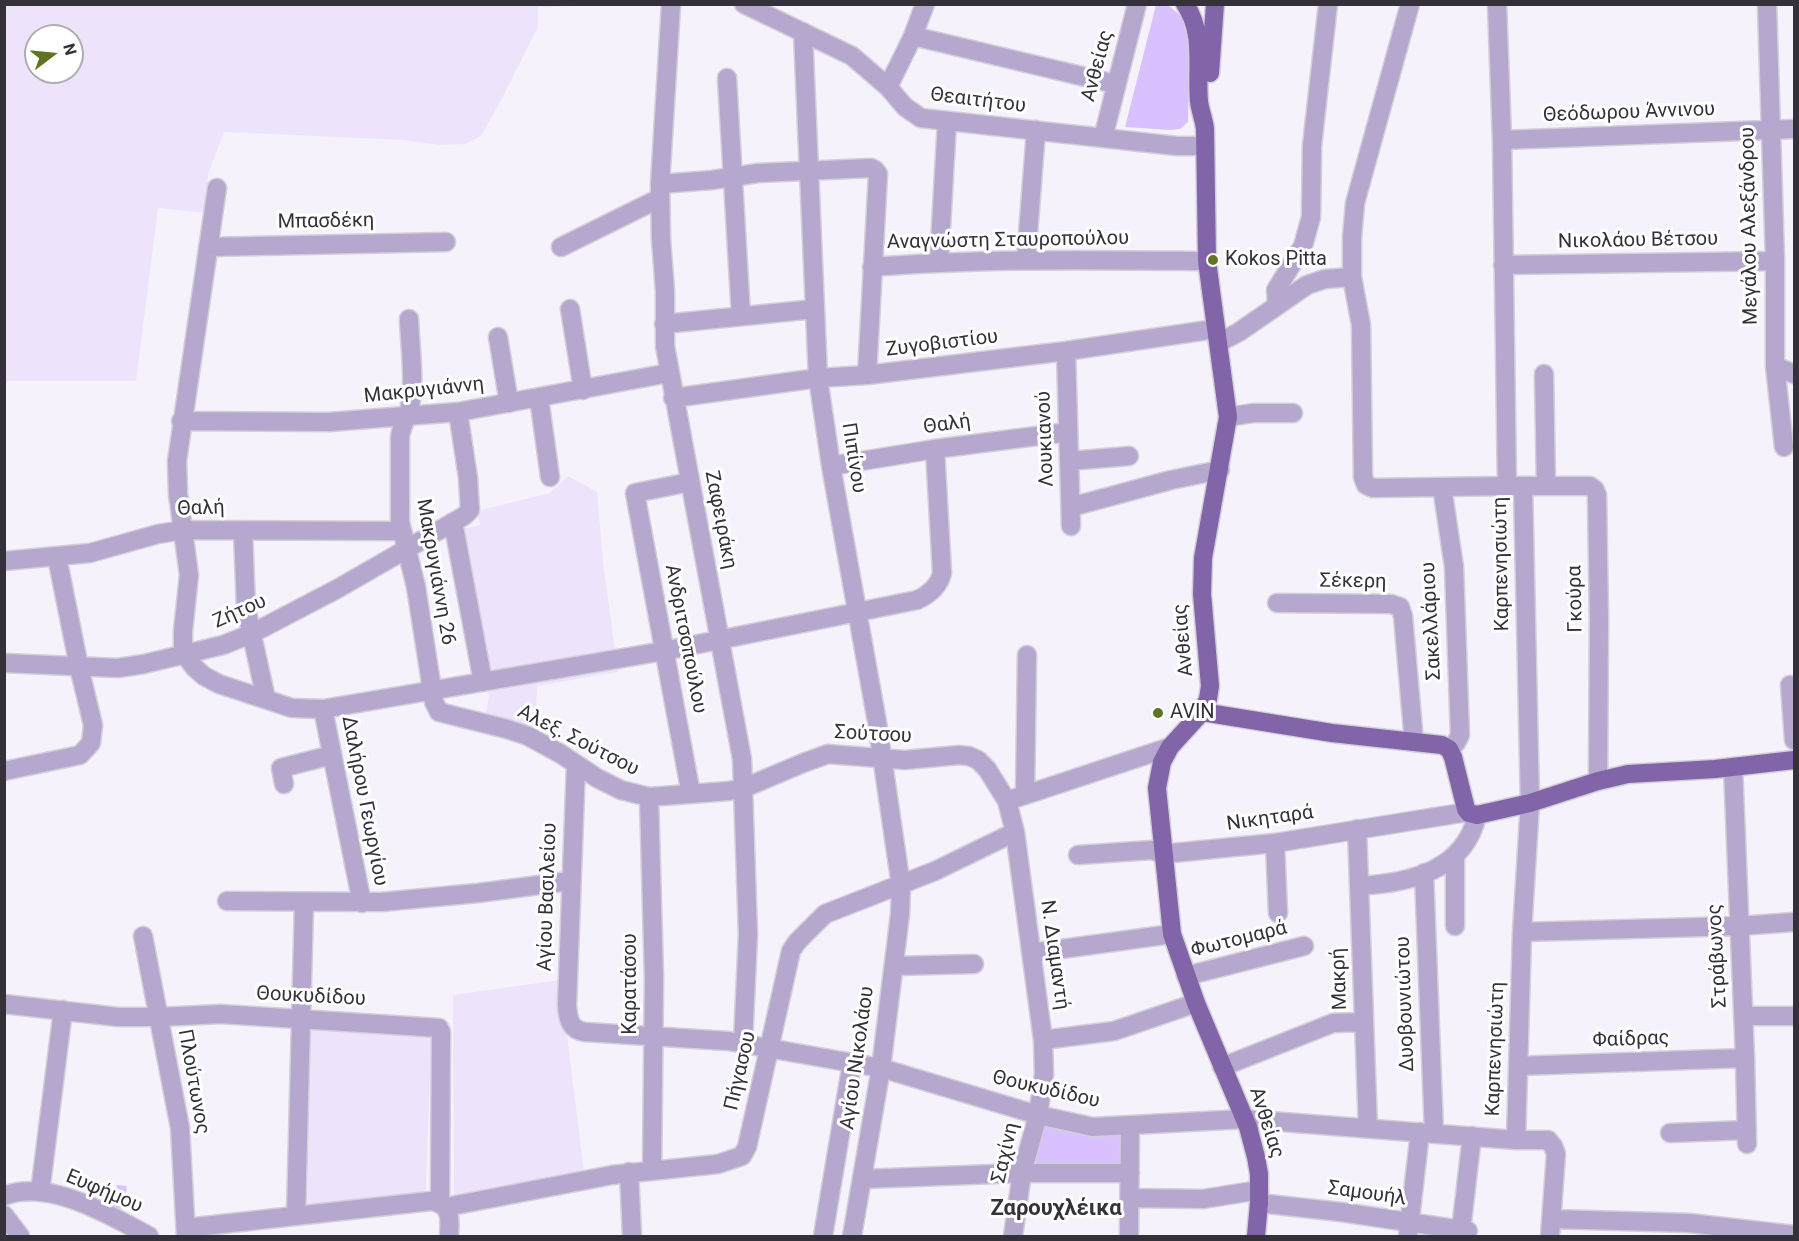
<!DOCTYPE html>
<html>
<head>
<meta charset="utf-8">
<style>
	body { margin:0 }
	#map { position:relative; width:1799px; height:1241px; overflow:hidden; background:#f6f2fc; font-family:Roboto,sans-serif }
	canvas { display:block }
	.frame { position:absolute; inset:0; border:6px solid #34313a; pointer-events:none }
	.north { position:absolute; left:24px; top:24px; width:60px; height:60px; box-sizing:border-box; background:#fff; border:2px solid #aeadb0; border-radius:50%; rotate:74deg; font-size:16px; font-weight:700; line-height:24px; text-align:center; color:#34313a }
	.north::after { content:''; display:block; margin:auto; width:21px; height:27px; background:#607524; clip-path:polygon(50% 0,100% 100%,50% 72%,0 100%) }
</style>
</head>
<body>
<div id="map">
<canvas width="1799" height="1241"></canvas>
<div class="frame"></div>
<div class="north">N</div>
</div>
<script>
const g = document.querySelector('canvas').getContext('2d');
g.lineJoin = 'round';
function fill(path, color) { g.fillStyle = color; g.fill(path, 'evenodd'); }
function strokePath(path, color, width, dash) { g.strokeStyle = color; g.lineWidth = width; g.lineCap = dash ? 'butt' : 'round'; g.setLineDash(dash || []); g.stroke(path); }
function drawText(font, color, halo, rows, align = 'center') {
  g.font = font + ' Roboto,sans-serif'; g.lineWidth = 6; g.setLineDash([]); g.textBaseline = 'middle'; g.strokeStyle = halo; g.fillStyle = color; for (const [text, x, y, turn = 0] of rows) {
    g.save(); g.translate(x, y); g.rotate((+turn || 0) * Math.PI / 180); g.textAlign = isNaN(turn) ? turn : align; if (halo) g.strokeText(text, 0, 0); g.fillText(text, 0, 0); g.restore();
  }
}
fill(new Path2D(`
	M 4,5 L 618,5 L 538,7 L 538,27 L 499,104 L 481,136 L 465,144 L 440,145 L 403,140 L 224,132 L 208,174 L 206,213 L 158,208 L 136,381 L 5,381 ZM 36,36 L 72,36 L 72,72 L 36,72 Z
	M 568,476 L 597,492 L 603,562 L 618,672 L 537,686 L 535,732 L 485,718 L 489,696 L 459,530 L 480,525 L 477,511 L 550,493 Z
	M 560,980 L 584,1171 L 460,1200 L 454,1195 L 453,995 Z
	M 316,1028 L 431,1036 L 426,1193 L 307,1207 L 311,1032 Z`), '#ede4fc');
fill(new Path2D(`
	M 1156,5 L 1168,5 L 1181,16 L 1190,35 L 1188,122 L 1180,129 L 1170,130 L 1125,127 Z
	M 1038,1115 L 1130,1126 L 1130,1173 L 1022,1173 Z
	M 117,1185 L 127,1186 L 124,1209 L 113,1208 Z`), '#d9c1ff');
const minor = new Path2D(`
	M 671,4 L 660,184 L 661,239 L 665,291 L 665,346 L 742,759 L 748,934 L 743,1043
	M 744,4 L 852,56 L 888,87 L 905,107 L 921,118 L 1177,146 L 1205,146
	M 1410,4 L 1355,203 L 1352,238 L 1352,277 L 1361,325 L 1363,477 L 1366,485 L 1373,488 L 1507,486
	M 1497,4 L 1502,140 L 1507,486 L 1523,486 L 1530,803 L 1522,932 L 1516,1140
	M 1767,4 L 1775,261 L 1775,366 L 1784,447
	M 803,32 L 818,378 L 831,466 L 877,722 L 901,886 L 900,914 L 881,1068 L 852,1236
	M 913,36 L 1115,84
	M 727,78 L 741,316
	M 888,87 L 913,36 L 925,4
	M 1103,138 L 1137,4
	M 1502,140 L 1794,129
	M 660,184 L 712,180 L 758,173 L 871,168 L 875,170 L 878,174 L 867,375
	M 217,188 L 177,461 L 178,494 L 189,575 L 183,631 L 183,645 L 188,659 L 195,668 L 204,676 L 219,684 L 292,708 L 323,709 L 664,651 L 917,600 C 930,594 939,586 942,573 L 935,449
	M 208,247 L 446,242
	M 561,247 L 660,198
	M 1026,260 L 1036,130
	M 939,262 L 947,121
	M 1503,265 L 1775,261
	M 872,267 C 984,258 1095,260 1207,261
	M 1277,304 L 1276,290 L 1303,246 L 1311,217 L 1312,146 L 1328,4
	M 570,309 L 583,390
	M 409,319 C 410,347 415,378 410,406 C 408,417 401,426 400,437 L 400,522 L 416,587 L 434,702 L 439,712 L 507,729 L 528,736 L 561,754 L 597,778 L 621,790 L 649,797 L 729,791 L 744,788 L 803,763 L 828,754 L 905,760 L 959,755 L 969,756 L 978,760 L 987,769 L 1007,801 L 1015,832 L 1043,1040 L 1044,1074 L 1038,1115 L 1022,1173 L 1013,1236
	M 664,324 L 815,309
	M 498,337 L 509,403
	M 1218,343 L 1239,332 L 1307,285 L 1325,279 L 1352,277
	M 1066,351 L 1071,526
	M 1775,366 L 1794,374
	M 1544,374 L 1546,486
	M 539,398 L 550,477
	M 673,398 L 818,378 L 867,375 L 1066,351 L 1215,329
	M 1228,417 L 1253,413 L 1293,413
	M 181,421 L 329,422 L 458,412 L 669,373
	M 1069,461 L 1129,456
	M 831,466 L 935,449 L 1068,432
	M 690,482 L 635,493 L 691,794
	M 1523,486 L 1590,486 L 1595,490 L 1597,495 L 1599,620 L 1598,781
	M 1442,487 L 1454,567 L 1460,735 L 1456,743 L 1449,749
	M 1071,507 L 1171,480 L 1220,470
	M 453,522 L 483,682
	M 243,531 L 246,608 L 266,699
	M 4,561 L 90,553 L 158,534 L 183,530 L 401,531
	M 1277,603 L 1391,604 L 1400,607 L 1403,616 L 1414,742
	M 4,663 L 118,668 L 144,664 L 223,645 L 251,634 L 337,589 L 464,516 L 470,510 L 468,478 L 458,412
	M 1790,685 L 1794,740
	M 323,709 L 362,903
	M 576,764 L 567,1005 C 568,1019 570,1030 585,1032 L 728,1041 L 881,1068 L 1038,1115 L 1093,1127 L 1244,1119 L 1516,1140 L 1548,1140 L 1553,1146 L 1556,1154 L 1550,1236
	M 1733,767 L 1745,1058 L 1747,1144
	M 4,771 L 80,755 L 91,743 L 93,725 L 79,667 L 57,557
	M 284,784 L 281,768 L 332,755
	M 1025,795 L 1027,655
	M 649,797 L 654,978 L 652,1171
	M 1007,801 L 1170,747
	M 1357,829 L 1368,1128
	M 1275,843 L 1278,913
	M 1078,855 L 1152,850 L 1162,854 L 1275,843 L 1467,812
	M 1455,858 L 1455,926
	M 1424,873 L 1434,1133
	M 1359,886 C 1409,883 1465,871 1477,815
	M 227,901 L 381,902 L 478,893 L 570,881
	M 1522,932 L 1739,926 L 1794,922
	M 143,936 L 180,1128 L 186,1236
	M 1032,953 L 1172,934
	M 894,966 L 974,964
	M 1186,976 L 1304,946
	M 4,1004 L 118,1017 L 159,1017 L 221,1014 L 439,1028 L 441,1032 L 440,1203
	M 1744,1016 L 1794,1016
	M 1043,1040 L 1114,1031 L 1196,1003
	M 1518,1066 L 1745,1058
	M 1222,1067 L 1333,1023 L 1364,1022
	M 1670,1133 L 1747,1130
	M 629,1172 L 632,1236
	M 862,1179 L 1022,1173 L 1130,1173
	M 40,1192 L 63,1010
	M 4,1196 C 49,1178 111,1216 149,1236
	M 1130,1198 L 1203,1199 L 1259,1190
	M 1259,1203 L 1341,1212 L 1468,1231
	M 446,1207 L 612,1175 L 718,1164 L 742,1156 L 747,1147 L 791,951 L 797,942 L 825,914 L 935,871 L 1015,832
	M 4,1215 L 20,1236
	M 296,1216 L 304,903
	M 1552,1219 L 1689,1223 L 1794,1235
	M 186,1228 L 431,1201 C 452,1205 450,1218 449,1236
	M 1461,1230 L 1472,1136
	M 823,1236 L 852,1063
	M 1129,1236 L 1130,1126
	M 1408,1236 L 1420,1132`);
const major = new Path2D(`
	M 1185,4 C 1205,34 1196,67 1199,101 C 1200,111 1204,119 1205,129 L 1207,261 L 1228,417 L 1203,558 L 1202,594 L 1210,686 L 1208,699 L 1202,712 L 1170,747 L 1162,762 L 1157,788 L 1172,934 L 1196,1003 L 1248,1127 L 1256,1157 L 1259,1174 L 1259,1203 L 1256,1236
	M 1210,73 L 1215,4
	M 1202,712 L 1332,733 L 1442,745 L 1449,749 L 1453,757 L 1466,809 L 1469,813 L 1477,815 L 1530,803 L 1598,781 L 1628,774 L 1715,769 L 1794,760`);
strokePath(minor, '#d3cfd9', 21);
strokePath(major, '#d3cfd9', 21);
strokePath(minor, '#b5a7cd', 18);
strokePath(major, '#8165a8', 18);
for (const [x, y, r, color] of [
	[1213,260,6,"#607524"],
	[1158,713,6,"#607524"]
]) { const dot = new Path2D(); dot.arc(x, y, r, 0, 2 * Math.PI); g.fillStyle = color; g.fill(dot); strokePath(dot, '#fff', 2); }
drawText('20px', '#34313a', '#fff', [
	["Ανθείας",1098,66,-75],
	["Θεαιτήτου",978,101,7],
	["Θεόδωρου Άννινου",1629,113,-2],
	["Μπασδέκη",326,222,-1],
	["Μεγάλου Αλεξάνδρου",1750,226,-91],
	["Αναγνώστη Σταυροπούλου",1008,241,-1],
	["Νικολάου Βέτσου",1638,241,-1],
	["Ζυγοβιστίου",942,344,-7],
	["Μακρυγιάννη",424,391,-6],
	["Θαλή",947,425,-8],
	["Λουκιανού",1046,439,-92],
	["Πιπίνου",853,458,81],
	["Θαλή",201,509,-2],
	["Ζαφειράκη",720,520,79],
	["Καρπενησιώτη",1502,564,-91],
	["Μακρυγιάννη 26",435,572,80],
	["Σέκερη",1353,582,1],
	["Γκούρα",1576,599,-91],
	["Ζήτου",240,612,-24],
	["Σακελλάριου",1432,621,-93],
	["Ανδριτσοπούλου",685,639,79],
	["Ανθείας",1184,640,-95],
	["Σούτσου",873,735,3],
	["Αλεξ. Σούτσου",578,741,27],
	["Δαλήρου Γεωργίου",364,801,79],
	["Νικηταρά",1270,819,-8],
	["Αγίου Βασιλείου",548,897,-88],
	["Φωτομαρά",1239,940,-14],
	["Ν. Διαμαντή",1054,955,82],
	["Στράβωνος",1718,956,-93],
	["Μακρή",1340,979,-92],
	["Καρατάσου",631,984,-90],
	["Θουκυδίδου",311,997,3],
	["Δυοβουνιώτου",1406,1004,-92],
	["Φαίδρας",1631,1040,-2],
	["Καρπενησιώτη",1496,1049,-88],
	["Αγίου Νικολάου",858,1058,-82],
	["Πήγασου",741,1071,-77],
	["Πλούτωνος",193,1082,80],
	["Θουκυδίδου",1046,1090,13],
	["Ανθείας",1266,1123,72],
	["Σαχίνη",1006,1153,-77],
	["Ευφήμου",104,1192,23],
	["Σαμουήλ",1367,1194,8]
]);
drawText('20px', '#34313a', '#fff', [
	["Kokos Pitta",1225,260],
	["AVIN",1170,713]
], 'left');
drawText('bold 22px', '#34313a', '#fff', [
	["Ζαρουχλέικα",1056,1209]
]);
</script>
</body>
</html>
